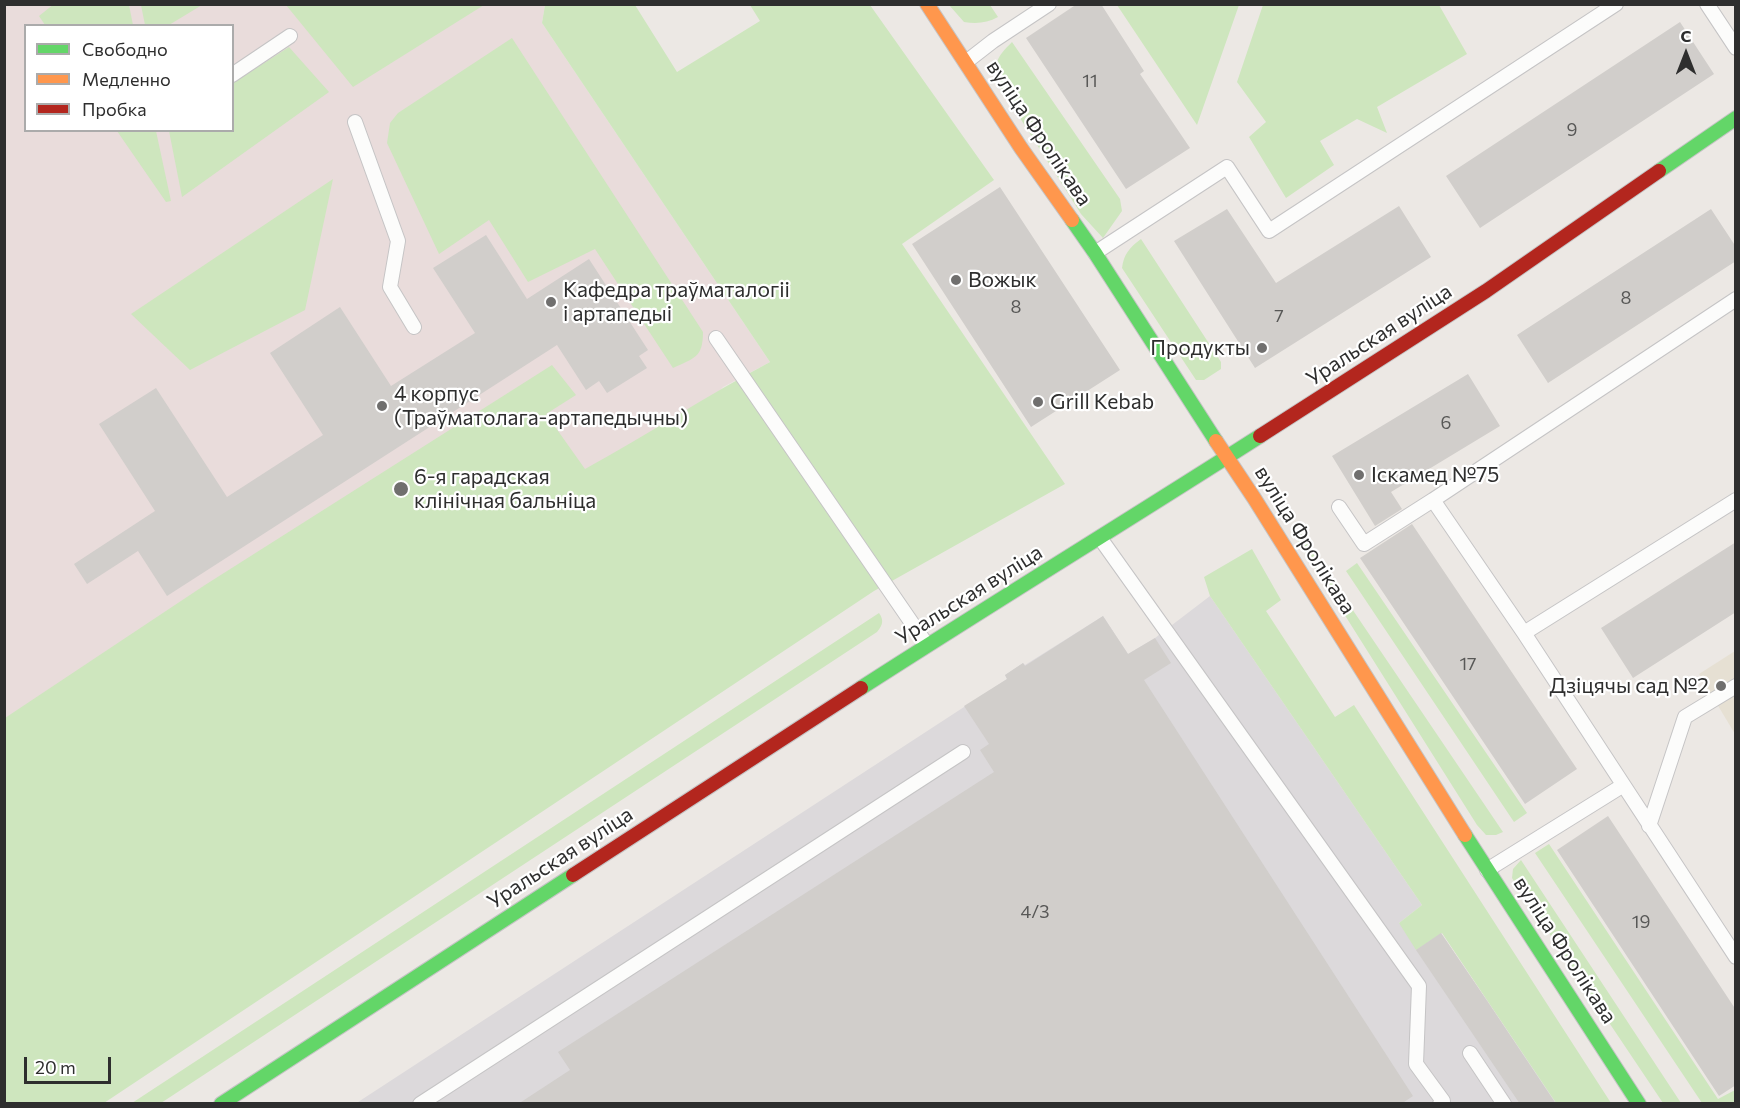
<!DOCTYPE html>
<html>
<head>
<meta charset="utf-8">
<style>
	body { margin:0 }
	#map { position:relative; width:1740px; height:1108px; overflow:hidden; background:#ece8e4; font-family:Commissioner,sans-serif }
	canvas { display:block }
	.frame { position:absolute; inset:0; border:6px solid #2e2e2e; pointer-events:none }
	.legend { position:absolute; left:24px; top:24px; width:210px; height:108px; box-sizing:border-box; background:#fff; border:2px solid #ababab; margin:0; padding:8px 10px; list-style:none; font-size:18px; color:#2e2e2e }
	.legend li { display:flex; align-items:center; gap:12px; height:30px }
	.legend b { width:30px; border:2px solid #ababab }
	.north { position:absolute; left:1656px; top:24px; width:60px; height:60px; -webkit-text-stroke:4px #fff; paint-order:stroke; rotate:0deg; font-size:16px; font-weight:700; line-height:24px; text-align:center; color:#2e2e2e }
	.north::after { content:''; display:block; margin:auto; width:21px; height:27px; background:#2e2e2e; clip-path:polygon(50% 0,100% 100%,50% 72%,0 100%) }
	.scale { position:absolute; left:24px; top:1057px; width:87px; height:27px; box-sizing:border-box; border:3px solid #2e2e2e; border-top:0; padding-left:8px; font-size:18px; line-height:21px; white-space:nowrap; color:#2e2e2e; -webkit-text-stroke:4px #fff; paint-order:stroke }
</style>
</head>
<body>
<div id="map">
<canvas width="1740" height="1108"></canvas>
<div class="frame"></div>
<ul class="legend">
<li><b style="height:8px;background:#63d668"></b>Свободно</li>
<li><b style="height:8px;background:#ff974d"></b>Медленно</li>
<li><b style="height:8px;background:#b3261e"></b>Пробка</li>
</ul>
<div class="north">С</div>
<div class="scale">20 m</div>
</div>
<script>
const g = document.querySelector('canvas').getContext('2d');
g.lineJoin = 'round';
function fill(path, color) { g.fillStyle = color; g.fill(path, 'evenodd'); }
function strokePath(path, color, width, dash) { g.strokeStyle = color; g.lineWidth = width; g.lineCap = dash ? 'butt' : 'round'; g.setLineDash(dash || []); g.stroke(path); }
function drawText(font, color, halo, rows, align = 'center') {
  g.font = font + ' Commissioner,sans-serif'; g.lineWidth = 4.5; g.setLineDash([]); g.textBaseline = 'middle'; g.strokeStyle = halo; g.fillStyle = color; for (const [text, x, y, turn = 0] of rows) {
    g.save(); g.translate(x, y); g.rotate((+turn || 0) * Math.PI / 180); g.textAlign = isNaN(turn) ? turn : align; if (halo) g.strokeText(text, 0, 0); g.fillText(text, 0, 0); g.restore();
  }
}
fill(new Path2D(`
	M 1210,596 L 1422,905 L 1399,923 L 1441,933 L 1556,1103 L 355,1104 L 1007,679 L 1005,675 L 1023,663 L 1025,665 L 1103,616 L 1128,654 L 1155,638 Z`), '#dcd9db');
fill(new Path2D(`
	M 1735,651 L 1735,734 L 1699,674 Z`), '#e6e0d3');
fill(new Path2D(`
	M 5,5 L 545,5 L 542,23 L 770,362 L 723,387 L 104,1103 L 5,1104 ZM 26,26 L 232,26 L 232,130 L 26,130 Z`), '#e9dcdb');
fill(new Path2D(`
	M 54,4 L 129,5 L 133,25 L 45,25 L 39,16 Z
	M 141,5 L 141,4 L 202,5 L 169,25 L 145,25 Z
	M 286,5 L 484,5 L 353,87 Z
	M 545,5 L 635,5 L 677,72 L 760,21 L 750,5 L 870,5 L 994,180 L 902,244 L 1065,484 L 874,591 L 104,1103 L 5,1104 L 5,718 L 205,585 L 552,365 L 576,395 L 546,414 L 585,469 C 647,435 706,396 770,362 L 542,23 Z
	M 949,5 L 990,5 L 998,17 C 987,23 977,24 964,22 Z
	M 1117,5 L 1239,5 L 1197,125 Z
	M 1263,5 L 1439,5 L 1467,54 L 1377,107 L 1387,133 L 1357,119 L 1320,141 L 1334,165 L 1286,198 L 1249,137 L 1266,122 L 1237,82 Z
	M 512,38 L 703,332 C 703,358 694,358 673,368 L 595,249 L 528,282 L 489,220 L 439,254 L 387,143 L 390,123 L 398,113 Z
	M 1012,42 L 1120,199 L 1122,211 L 1103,238 L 1081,214 L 999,85 C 993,64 996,58 1012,42 Z
	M 289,47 L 329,92 L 182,197 L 169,131 L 232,130 L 233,83 Z
	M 117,131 L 156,131 L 171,201 L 166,202 Z
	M 333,179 L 305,310 L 190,370 L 131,314 Z
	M 1141,239 L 1221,362 L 1221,369 L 1204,380 L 1196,380 L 1122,268 C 1124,254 1129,248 1141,239 Z
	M 1300,532 L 1503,832 L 1496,835 L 1486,835 L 1477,825 L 1295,536 Z
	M 1252,549 L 1281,600 L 1266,611 L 1335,717 L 1354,705 L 1611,1103 L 1556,1103 L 1442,933 L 1416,950 L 1399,923 L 1422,905 L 1210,596 L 1204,577 Z
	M 1357,563 L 1527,813 L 1514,822 L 1346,571 Z
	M 879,613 C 884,620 883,625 877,632 L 161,1103 L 132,1103 Z
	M 1549,844 L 1718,1099 L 1735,1090 L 1735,1103 L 1702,1103 L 1535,853 Z
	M 1521,860 L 1681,1103 L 1663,1103 L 1512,878 L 1513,869 Z`), '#cee6be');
fill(new Path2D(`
	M 1077,4 L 1101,4 L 1144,71 L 1140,74 L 1190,148 L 1126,189 L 1026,38 Z
	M 1680,22 L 1714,74 L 1480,228 L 1446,176 Z
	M 1000,187 L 1120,370 L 1031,427 L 912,244 Z
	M 1399,206 L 1431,257 L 1255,368 L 1174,241 L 1227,209 L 1276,283 Z
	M 1711,209 L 1736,247 L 1736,261 L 1548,383 L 1517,335 Z
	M 486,235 L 527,299 L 589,259 L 648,350 L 639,356 L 647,368 L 607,393 L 599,381 L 586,390 L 557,345 L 167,596 L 138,551 L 87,584 L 74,564 L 155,511 L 99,424 L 156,388 L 227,497 L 323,435 L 270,353 L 340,307 L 391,386 L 475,333 L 433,268 Z
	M 1468,374 L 1500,426 L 1391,492 L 1402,509 L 1375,526 L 1332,456 Z
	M 1412,524 L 1577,769 L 1525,804 L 1360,558 Z
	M 1736,542 L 1736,612 L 1633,678 L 1601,628 Z
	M 1103,616 L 1128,654 L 1155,638 L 1171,663 L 1144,680 L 1413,1096 L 1401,1104 L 518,1104 L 570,1070 L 558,1052 L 994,772 L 980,750 L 989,744 L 964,706 L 1007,679 L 1005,675 L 1023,663 L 1025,666 Z
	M 1608,816 L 1736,1010 L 1736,1085 L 1719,1096 L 1557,850 Z
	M 1441,933 L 1488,1002 L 1556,1104 L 1520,1104 L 1416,950 Z`), '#d1cecb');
const lane = new Path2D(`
	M 1707,4 L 1736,48
	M 966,62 L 993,41 L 1049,4
	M 232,75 L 290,36
	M 355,122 L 398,241 L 390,287 L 414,327
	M 1095,253 L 1227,167 L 1269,231 L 1616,4
	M 1736,299 L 1433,500 L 1524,633 L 1736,957
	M 716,338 L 927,645
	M 1339,507 L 1364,544 L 1433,500
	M 1100,538 L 1419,986 L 1416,1064 L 1443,1101 L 1440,1104
	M 1524,633 L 1736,500
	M 1649,826 L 1685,717 L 1736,686
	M 1487,870 L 1622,786
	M 1470,1053 L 1504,1104
	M 420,1104 L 963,752`);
const fast = new Path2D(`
	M 1659,171 L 1736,118
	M 1072,220 L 1095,253 L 1216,441
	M 861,688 C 993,603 1127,521 1260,436
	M 1465,835 L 1639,1104
	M 221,1104 L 573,875`);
const slow = new Path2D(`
	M 927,4 L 1021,148 L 1072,220
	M 1216,441 L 1254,498 L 1465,835`);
const jam = new Path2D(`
	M 1260,436 L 1486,291 L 1659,171
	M 573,875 L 861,688`);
strokePath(lane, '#c5c4c5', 16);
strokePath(fast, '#c5c4c5', 16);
strokePath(slow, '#c5c4c5', 16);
strokePath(jam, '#c5c4c5', 16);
strokePath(lane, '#fcfcfb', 14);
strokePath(fast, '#63d668', 14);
strokePath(slow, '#ff974d', 14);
strokePath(jam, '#b3261e', 14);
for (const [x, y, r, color] of [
	[956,280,6,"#706f6e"],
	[551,302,6,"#706f6e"],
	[1262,348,6,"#706f6e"],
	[1038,402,6,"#706f6e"],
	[382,406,6,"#706f6e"],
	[1359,475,6,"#706f6e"],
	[401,489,8,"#706f6e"],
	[1721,686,6,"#706f6e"]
]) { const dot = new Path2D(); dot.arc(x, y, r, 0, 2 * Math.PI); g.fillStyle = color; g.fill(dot); strokePath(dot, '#fff', 2); }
drawText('18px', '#585857', null, [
	["11",1090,81],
	["9",1572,130],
	["8",1626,298],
	["8",1016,307],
	["7",1279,316],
	["6",1446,423],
	["17",1468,664],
	["4/3",1035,912],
	["19",1641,922]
]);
drawText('21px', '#2e2e2e', '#fff', [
	["вуліца Фролікава",1039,133,56],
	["Уральская вуліца",1379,335,-33],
	["вуліца Фролікава",1305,540,58],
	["Уральская вуліца",969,595,-32],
	["Уральская вуліца",560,858,-33],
	["вуліца Фролікава",1565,950,57]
]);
drawText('21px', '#2e2e2e', '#fff', [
	["Вожык",968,280],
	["Кафедра траўматалогіі",563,290],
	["і артапедыі",563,314],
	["Продукты",1250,348,"right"],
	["4 корпус",394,394],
	["(Траўматолага-артапедычны)",394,418],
	["Grill Kebab",1050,402],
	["Іскамед №75",1371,475],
	["6-я гарадская",414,477],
	["клінічная бальніца",414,501],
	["Дзіцячы сад №2",1709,686,"right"]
], 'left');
</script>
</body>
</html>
